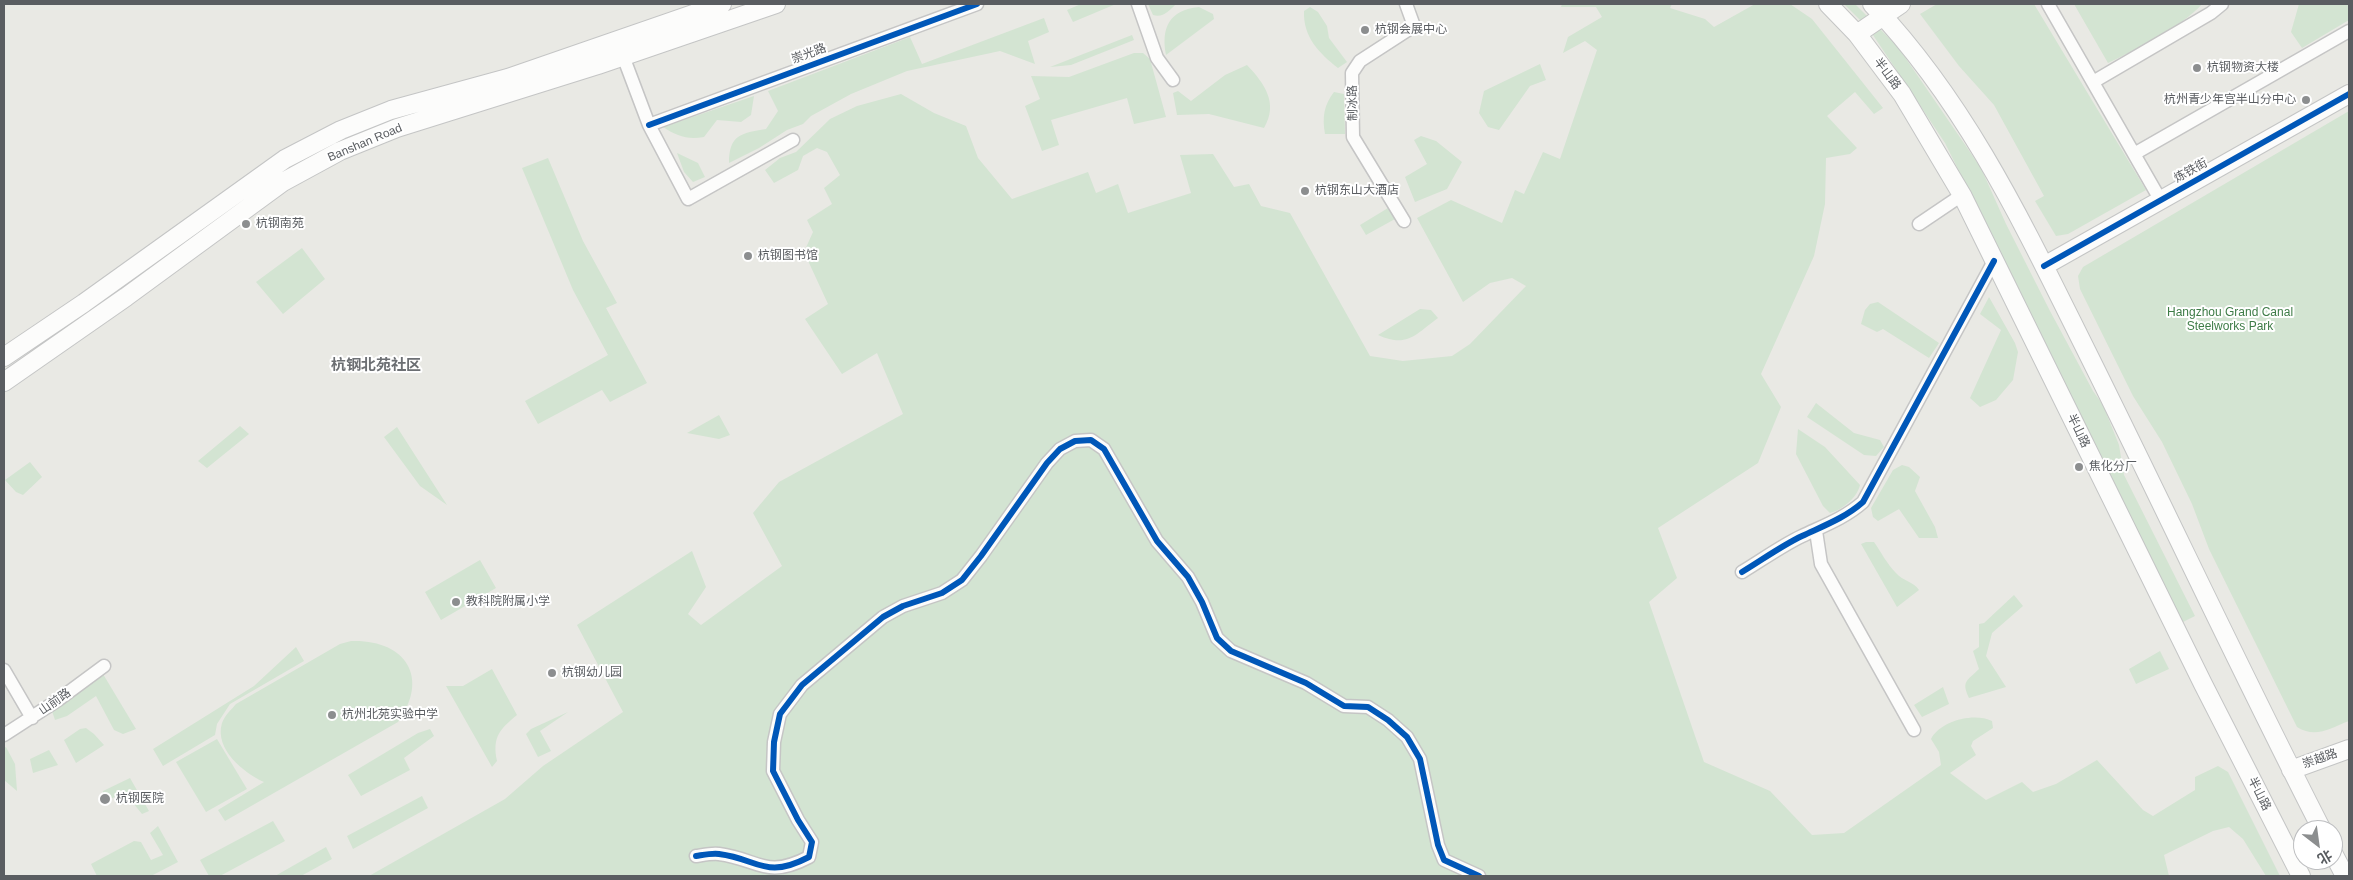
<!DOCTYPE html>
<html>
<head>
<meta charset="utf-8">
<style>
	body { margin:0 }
	#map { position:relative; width:2353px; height:880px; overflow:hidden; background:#e9e9e4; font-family:Arial,"Noto Sans SC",sans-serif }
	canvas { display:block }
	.frame { position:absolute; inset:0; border:5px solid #5a5d61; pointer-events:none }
	.north { position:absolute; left:2293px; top:820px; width:50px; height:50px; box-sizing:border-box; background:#fff; border:1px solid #bdbec0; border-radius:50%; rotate:150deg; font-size:14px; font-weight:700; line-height:20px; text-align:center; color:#5a5d61 }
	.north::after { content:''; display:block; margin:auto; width:18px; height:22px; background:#8c8e8f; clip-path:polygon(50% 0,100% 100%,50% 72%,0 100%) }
</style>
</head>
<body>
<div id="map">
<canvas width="2353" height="880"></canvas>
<div class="frame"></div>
<div class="north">北</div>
</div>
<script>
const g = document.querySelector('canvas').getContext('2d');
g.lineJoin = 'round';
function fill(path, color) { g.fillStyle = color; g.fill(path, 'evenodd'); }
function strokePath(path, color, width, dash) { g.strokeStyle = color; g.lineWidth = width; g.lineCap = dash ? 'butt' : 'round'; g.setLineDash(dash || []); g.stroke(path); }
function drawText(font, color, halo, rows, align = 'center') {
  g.font = font + ' Arial,"Noto Sans SC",sans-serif'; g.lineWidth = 4; g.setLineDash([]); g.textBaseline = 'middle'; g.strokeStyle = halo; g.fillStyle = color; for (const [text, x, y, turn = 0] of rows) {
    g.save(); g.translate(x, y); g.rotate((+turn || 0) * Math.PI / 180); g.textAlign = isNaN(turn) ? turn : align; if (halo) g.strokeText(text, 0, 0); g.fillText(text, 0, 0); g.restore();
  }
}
fill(new Path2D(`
	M 1081,4 L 1116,4 L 1073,22 L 1067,10 Z
	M 1148,4 L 1176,4 C 1169,11 1163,18 1153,15 Z
	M 1562,4 L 1672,4 L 1670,8 L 1705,19 L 1714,27 L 1755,4 L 1790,4 L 1812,19 L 1883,108 L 1874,114 L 1855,92 L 1827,116 L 1857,148 L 1850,154 L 1826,158 L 1825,204 L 1814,256 L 1761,374 L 1781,407 L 1758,463 L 1658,528 L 1677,578 L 1649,602 L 1704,762 L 1770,791 L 1812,835 L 1844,833 L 1941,765 L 1939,752 L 1931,739 C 1940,721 1974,712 1992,721 L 1993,728 L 1973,741 L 1971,746 L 1976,755 L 1950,773 L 1986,800 L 2022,782 L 2033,792 L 2056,784 L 2097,760 L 2143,810 L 2153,816 L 2195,790 L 2195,777 L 2218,766 L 2228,772 L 2280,876 L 2266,876 L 2243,839 L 2229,827 L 2213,831 L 2164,855 L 2169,876 L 369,876 L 505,799 L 543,766 L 623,712 L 577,625 L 692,551 L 706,587 L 688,614 L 701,625 L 782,566 L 753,513 L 779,482 L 903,414 L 877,353 L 842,374 L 805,319 L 828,304 L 804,252 L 813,232 L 807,220 L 832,204 L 824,188 L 840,175 L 827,152 L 817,148 L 803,156 L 798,170 L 774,183 L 765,170 L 780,158 L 796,152 L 830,119 L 857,106 L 901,94 L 934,113 L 966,126 L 978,158 L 1012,199 L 1088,172 L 1096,193 L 1118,184 L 1128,213 L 1191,193 L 1180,155 L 1213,154 L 1234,187 L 1249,184 L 1261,206 L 1290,213 L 1370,356 L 1403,361 L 1452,356 L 1470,344 L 1526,286 L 1512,278 L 1490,283 L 1463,302 L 1417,218 L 1451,200 L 1502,223 L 1515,190 L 1524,194 L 1543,152 L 1560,159 L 1597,50 L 1585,41 L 1563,53 L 1568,37 L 1602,17 L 1596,7 L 1561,7 Z
	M 1844,4 L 1855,4 L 1898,47 L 1981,168 L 2006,224 L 2050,311 L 2093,391 L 2103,405 L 2119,445 L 2124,475 L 2195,616 L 2183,622 L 1945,143 L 1869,29 Z
	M 1937,4 L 2034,4 L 2146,190 L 2068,234 L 2056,236 L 2035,201 L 2044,196 L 1994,105 L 1959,66 L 1920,14 Z
	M 2074,4 L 2202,4 C 2183,26 2135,50 2108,63 Z
	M 2299,4 L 2349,4 L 2349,20 L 2302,48 L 2291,32 Z
	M 1199,7 L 1213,14 L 1214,19 L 1166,55 C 1161,28 1169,10 1199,7 Z
	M 1310,7 L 1318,12 L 1327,26 L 1329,38 L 1347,62 L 1338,68 C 1319,53 1303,37 1304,11 Z
	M 1044,18 L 1049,32 L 1028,41 L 1035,64 L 1000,51 L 907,71 L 851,94 L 811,116 L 803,124 L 787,130 L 759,148 L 729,163 C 729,135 741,133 766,129 L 778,111 L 768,91 L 910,37 L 922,64 Z
	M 1132,35 L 1134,40 L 1071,65 L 1050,67 Z
	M 1134,53 L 1143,53 L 1150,59 L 1166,117 L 1134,124 L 1127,98 L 1051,120 L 1059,145 L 1042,151 L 1025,106 L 1040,99 L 1031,76 L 1069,77 Z
	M 1540,64 L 1546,80 L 1530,86 L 1499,130 L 1488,127 L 1479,113 L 1484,91 Z
	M 1247,65 C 1264,83 1279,103 1264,128 L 1209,114 L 1177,115 L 1173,93 L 1178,91 L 1191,101 L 1225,75 Z
	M 1334,92 L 1344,94 L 1345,134 L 1325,134 C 1322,117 1324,105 1334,92 Z
	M 754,96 L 751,115 L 741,122 L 717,120 L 704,137 C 687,140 677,136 663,127 Z
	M 2349,111 L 2349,721 C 2330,728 2316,739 2297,727 L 2209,549 L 2192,504 L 2162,442 L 2133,396 L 2080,289 L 2078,276 L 2083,267 Z
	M 1421,136 L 1436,141 L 1462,162 L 1447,189 L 1415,202 L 1405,177 L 1427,164 L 1414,140 Z
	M 677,153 L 698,163 L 705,177 L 693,182 L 684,172 Z
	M 548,158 L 583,241 L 617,303 L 606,308 L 647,383 L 610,402 L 602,390 L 538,424 L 525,401 L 608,355 L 573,290 L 522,168 Z
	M 1388,208 L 1395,219 L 1366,235 L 1360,225 Z
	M 302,248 L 325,279 L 283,314 L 256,282 Z
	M 1989,297 L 2015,343 L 2018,352 L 2013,380 L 1996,400 L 1980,407 L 1970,398 L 2001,330 L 1980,314 Z
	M 1878,302 L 1939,343 L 1929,358 L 1883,329 L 1877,332 L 1861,324 L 1865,310 L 1870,304 Z
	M 1420,309 L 1431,310 L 1438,318 C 1415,335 1407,348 1378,335 Z
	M 1816,403 L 1854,433 L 1880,440 L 1884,447 L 1876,456 L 1864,455 L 1807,417 Z
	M 719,415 L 730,435 L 719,439 L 687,433 Z
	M 240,426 L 249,434 L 207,468 L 198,461 Z
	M 397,427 L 447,505 L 420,486 L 384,437 Z
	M 1798,429 L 1825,447 L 1860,485 C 1857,498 1842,510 1830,513 L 1823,506 L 1796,454 Z
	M 30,462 L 42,477 L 23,495 L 16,492 L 5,480 Z
	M 1902,465 L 1909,467 L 1920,477 L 1915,491 L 1935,527 L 1938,538 L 1919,538 L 1899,509 L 1878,521 L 1873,517 L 1871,508 L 1893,470 Z
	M 1866,542 L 1874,542 C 1881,552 1887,564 1896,573 C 1903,581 1914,582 1919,590 L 1897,607 L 1861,544 Z
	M 480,560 L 496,588 L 441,620 L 425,592 Z
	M 2014,595 L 2023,606 L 1992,633 L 1986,656 L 2006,687 L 1969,698 C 1961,681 1967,681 1979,669 L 1973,651 L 1979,647 L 1979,624 L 1984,623 Z
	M 351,641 C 404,639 431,676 398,722 L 225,821 L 218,810 L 264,782 C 244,773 214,749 222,723 C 225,715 231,710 236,704 L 340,644 Z
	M 296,647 L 304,661 L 230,704 L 217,724 L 215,735 L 163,766 L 153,749 L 254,686 Z
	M 2160,651 L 2169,669 L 2136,684 L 2129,669 Z
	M 492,669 L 517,715 C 500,729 492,737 497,761 L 492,767 L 446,686 L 463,686 Z
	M 103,674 L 136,729 L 123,734 L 114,730 L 96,696 L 67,716 L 55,720 L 52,711 Z
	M 1943,687 L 1949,704 L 1922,717 L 1914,705 Z
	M 568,712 L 540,731 L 551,751 L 538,757 L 526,734 L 531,729 Z
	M 86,728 L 94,734 L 104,745 L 76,763 L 64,740 L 80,729 Z
	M 430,729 L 434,736 L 404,758 L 410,770 L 361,796 L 348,775 L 418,733 Z
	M 217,739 L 247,789 L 206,812 L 176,762 Z
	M 6,747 L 15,764 L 17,791 L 4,780 L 4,748 Z
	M 49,750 L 58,765 L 33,773 L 30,759 Z
	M 130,778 L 149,811 L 142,814 L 124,792 L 105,802 L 102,798 L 103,791 Z
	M 422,796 L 428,808 L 353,849 L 347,836 Z
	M 273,821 L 285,841 L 220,876 L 209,876 L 200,860 Z
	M 158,826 L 178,862 L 151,876 L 97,876 L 91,864 L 134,841 L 141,842 L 151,860 L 163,855 L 150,833 Z
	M 326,847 L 332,859 L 301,876 L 275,876 Z`), '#d3e4d2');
const street = new Path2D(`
	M 1138,4 L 1157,58 L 1173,80
	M 2048,4 L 2161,201
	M 623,56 L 649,125 L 688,199 L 793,140
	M 2093,82 L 2211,13 L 2222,4
	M 649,125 L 977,4
	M 2134,154 L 2349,31
	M 1404,221 L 1353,137 L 1352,73 L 1360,61 L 1414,26 L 1406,4
	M 1919,224 L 1962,195
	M 1816,531 L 1821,564 L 1914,730
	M 1742,572 C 1762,560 1781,546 1802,536 C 1823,526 1845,518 1863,502 L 1994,261
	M 4,670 L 32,718
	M 4,735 L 58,700 L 104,666
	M 696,856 C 703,855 712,853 719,854 C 759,859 765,880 809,857 L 812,842 L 798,820 L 773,771 L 774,742 L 780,714 L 802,685 L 883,617 L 903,606 L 942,593 L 962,580 L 981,556 L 1047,463 L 1060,449 L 1075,441 L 1091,440 L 1104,449 L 1157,541 L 1188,577 L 1202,602 L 1217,638 L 1231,651 L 1306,683 L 1344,706 L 1368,707 L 1388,720 L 1407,737 L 1420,759 L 1438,845 L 1444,860 L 1479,876`);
const secondary = new Path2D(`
	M 1828,4 L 1857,34 L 1902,94 L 1962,195 L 2203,684 L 2301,876
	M 1872,4 C 1970,107 2027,232 2090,358 C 2168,515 2242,674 2322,830
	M 1857,34 L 1901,4
	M 2044,266 L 2349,94
	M 4,357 L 84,303 L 285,159 L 341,130 L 391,110 L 508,78 L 722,4
	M 4,382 L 126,297 L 283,182 L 340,151 L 397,128 L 598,65 L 776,4
	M 2291,770 L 2349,749
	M 2333,853 L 2345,876`);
strokePath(street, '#c5c5c5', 15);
strokePath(secondary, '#c4c5c5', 20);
strokePath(street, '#fcfcfb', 12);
strokePath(secondary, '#fcfcfb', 18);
strokePath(new Path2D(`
	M 649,125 L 977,4
	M 2044,266 L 2349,94
	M 1742,572 C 1762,560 1781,546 1802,536 C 1823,526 1845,518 1863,502 L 1994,261
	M 696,856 C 703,855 712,853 719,854 C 759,859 765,880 809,857 L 812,842 L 798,820 L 773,771 L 774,742 L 780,714 L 802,685 L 883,617 L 903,606 L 942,593 L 962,580 L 981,556 L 1047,463 L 1060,449 L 1075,441 L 1091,440 L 1104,449 L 1157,541 L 1188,577 L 1202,602 L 1217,638 L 1231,651 L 1306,683 L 1344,706 L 1368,707 L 1388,720 L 1407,737 L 1420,759 L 1438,845 L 1444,860 L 1479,876`), '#0057b8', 6);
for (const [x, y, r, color] of [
	[1365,30,5,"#8c8e8f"],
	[2197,68,5,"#8c8e8f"],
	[2306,100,5,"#8c8e8f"],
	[1305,191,5,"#8c8e8f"],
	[246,224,5,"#8c8e8f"],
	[748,256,5,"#8c8e8f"],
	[2079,467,5,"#8c8e8f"],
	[456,602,5,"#8c8e8f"],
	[552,673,5,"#8c8e8f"],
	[332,715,5,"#8c8e8f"],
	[105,799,6,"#8c8e8f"]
]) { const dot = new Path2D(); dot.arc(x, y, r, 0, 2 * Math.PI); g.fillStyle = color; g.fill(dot); strokePath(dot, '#fff', 2); }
drawText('12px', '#5a5d61', '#fff', [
	["杭钢会展中心",1375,30],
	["杭钢物资大楼",2207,68],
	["杭州青少年宫半山分中心",2296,100,"right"],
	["杭钢东山大酒店",1315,191],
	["杭钢南苑",256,224],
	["杭钢图书馆",758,256],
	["焦化分厂",2089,467],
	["教科院附属小学",466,602],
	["杭钢幼儿园",562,673],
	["杭州北苑实验中学",342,715],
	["杭钢医院",116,799]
], 'left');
drawText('12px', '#5a5d61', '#fff', [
	["崇光路",809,54,-20],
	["半山路",1887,74,53],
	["制冰路",1353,103,-91],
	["Banshan Road",365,143,-23],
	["炼铁街",2191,171,-29],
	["半山路",2078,431,64],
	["山前路",55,702,-35],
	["崇越路",2320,759,-19],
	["半山路",2259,794,63]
]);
drawText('12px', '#3e7c47', '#fff', [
	["Hangzhou Grand Canal",2230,313],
	["Steelworks Park",2230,327]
]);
drawText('bold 15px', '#6c6f73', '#fff', [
	["杭钢北苑社区",376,366]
]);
</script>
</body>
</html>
